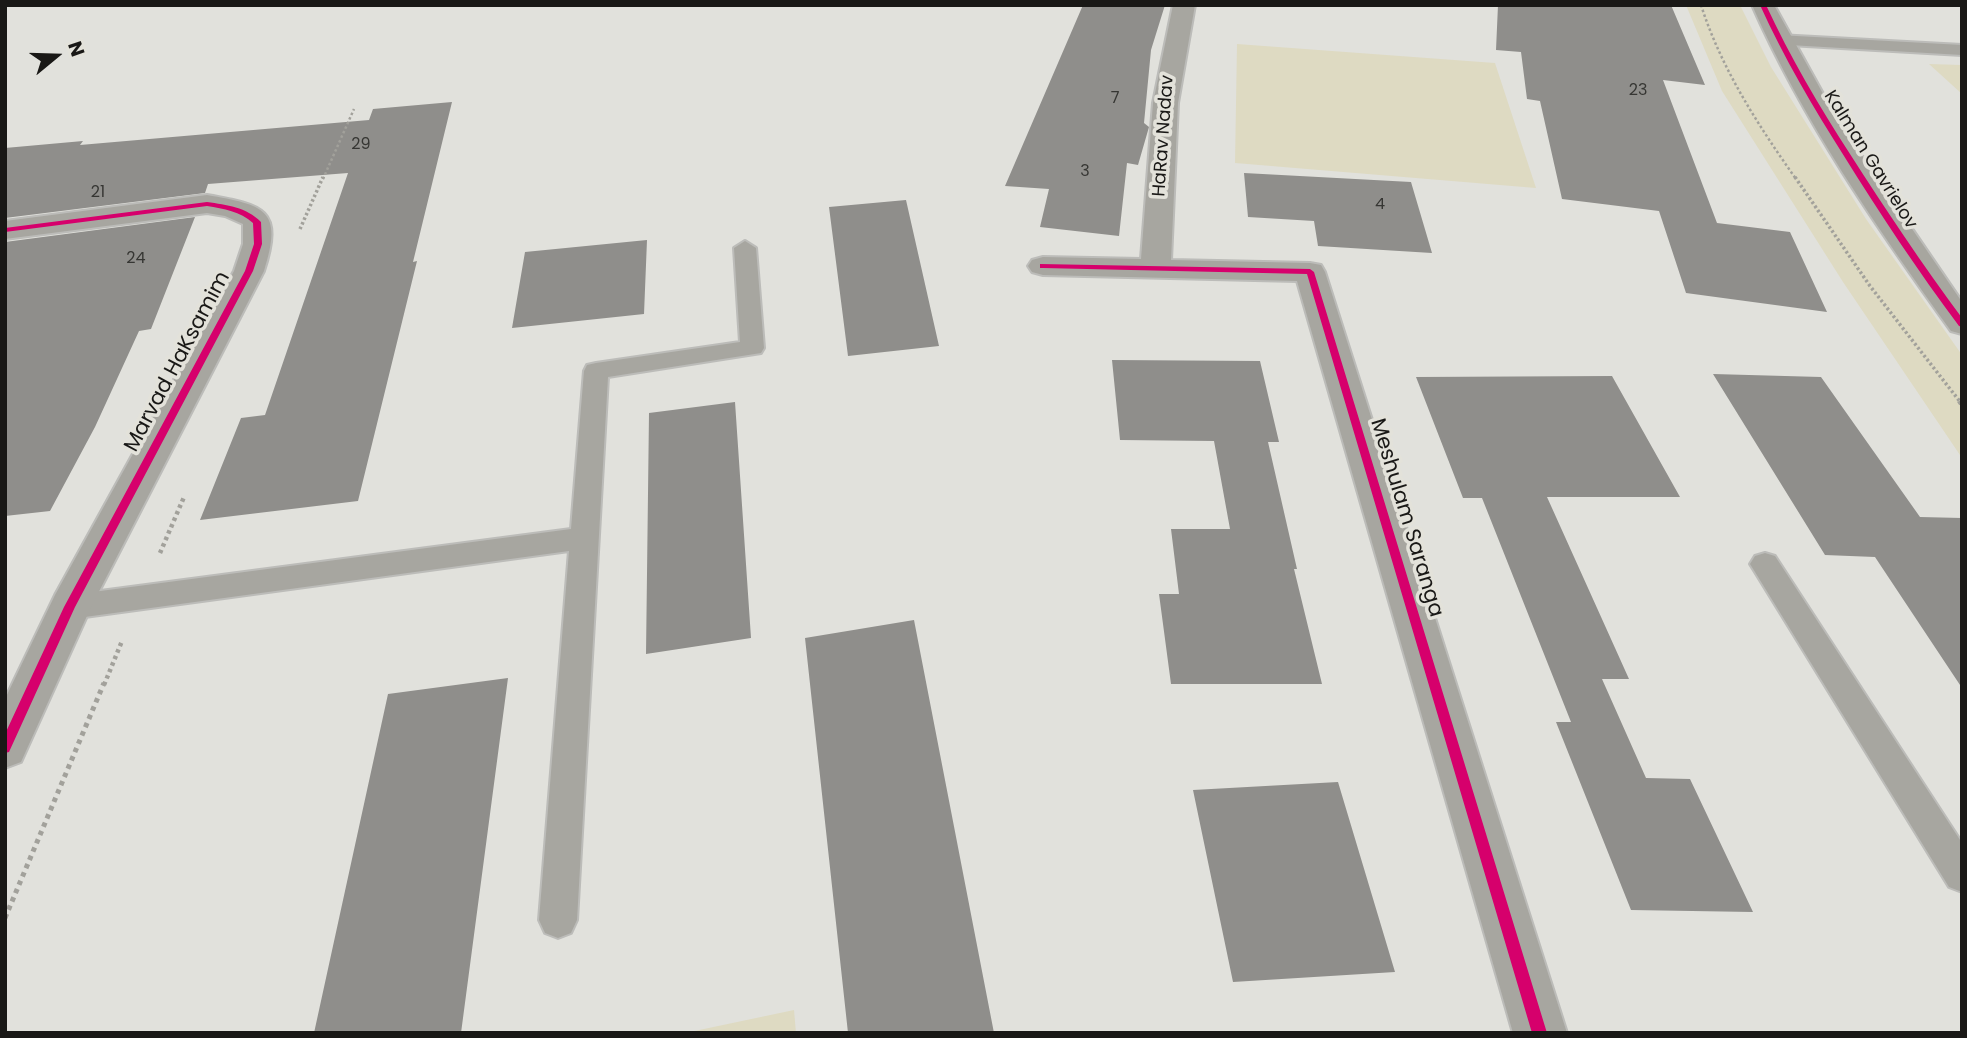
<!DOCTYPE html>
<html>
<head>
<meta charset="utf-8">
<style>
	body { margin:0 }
	#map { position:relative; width:1967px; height:1038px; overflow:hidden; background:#e1e1dc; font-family:Poppins,sans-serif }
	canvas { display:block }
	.frame { position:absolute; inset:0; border:7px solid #191816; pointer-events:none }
	.north { position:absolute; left:21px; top:21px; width:70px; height:70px; -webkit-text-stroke:5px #e3e2da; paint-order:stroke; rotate:71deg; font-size:19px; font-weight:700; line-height:28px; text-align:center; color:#191816 }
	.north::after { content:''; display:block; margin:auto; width:24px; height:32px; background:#191816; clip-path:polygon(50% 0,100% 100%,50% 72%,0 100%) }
</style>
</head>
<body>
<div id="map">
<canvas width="1967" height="1038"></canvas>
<div class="frame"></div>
<div class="north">N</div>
</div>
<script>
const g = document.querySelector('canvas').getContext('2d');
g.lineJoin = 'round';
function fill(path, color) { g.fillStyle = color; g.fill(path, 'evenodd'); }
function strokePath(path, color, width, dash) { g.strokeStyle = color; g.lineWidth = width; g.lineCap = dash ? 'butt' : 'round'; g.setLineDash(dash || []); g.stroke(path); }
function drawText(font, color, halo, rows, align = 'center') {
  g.font = font + ' Poppins,sans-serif'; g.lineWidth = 7; g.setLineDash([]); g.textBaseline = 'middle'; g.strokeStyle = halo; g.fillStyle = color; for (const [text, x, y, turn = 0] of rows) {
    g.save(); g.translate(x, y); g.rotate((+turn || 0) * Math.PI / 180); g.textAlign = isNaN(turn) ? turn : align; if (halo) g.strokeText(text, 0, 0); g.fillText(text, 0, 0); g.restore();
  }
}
fill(new Path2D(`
	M 1686,5 L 1740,5 L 1771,67 L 1866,219 L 1962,355 L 1962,458 L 1843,282 L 1722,91 Z
	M 1237,44 L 1495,63 L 1536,188 L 1235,163 Z
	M 1929,64 L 1962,65 L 1962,94 Z
	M 794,1010 L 796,1033 L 685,1033 Z`), '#dedac2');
fill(new Path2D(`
	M 1083,5 L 1165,5 L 1151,50 L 1144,123 L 1149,127 L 1138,165 L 1127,163 L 1119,236 L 1040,227 L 1049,189 L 1005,186 Z
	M 1498,5 L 1671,5 L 1705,85 L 1663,80 L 1717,223 L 1790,232 L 1827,312 L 1686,293 L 1659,211 L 1562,199 L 1540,101 L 1527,99 L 1521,52 L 1496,50 Z
	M 452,102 L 413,262 L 417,261 L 358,501 L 200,520 L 241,418 L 265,415 L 348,173 L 208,184 L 205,193 L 5,218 L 5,148 L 83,141 L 80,145 L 369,120 L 373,109 Z
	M 1244,173 L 1411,182 L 1432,253 L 1318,246 L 1314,221 L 1248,217 Z
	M 906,200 L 939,346 L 848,356 L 829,207 Z
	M 195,217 L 151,329 L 139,331 L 95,427 L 50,511 L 5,516 L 5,242 Z
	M 647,240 L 644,314 L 512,328 L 525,252 Z
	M 1112,360 L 1260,361 L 1279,442 L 1268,442 L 1297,569 L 1294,569 L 1322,684 L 1171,684 L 1159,594 L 1179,594 L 1171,529 L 1230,529 L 1214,441 L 1120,440 Z
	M 1713,374 L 1821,377 L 1920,517 L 1962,518 L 1962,688 L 1875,557 L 1825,555 Z
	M 1612,376 L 1680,497 L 1547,497 L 1629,679 L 1602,679 L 1646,778 L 1690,779 L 1753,912 L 1631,910 L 1556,722 L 1571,722 L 1482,498 L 1463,498 L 1416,377 Z
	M 735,402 L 751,638 L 646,654 L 649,413 Z
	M 914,620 L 994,1033 L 848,1033 L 805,638 Z
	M 508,678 L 461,1033 L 314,1033 L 388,694 Z
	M 1338,782 L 1395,972 L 1233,982 L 1193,790 Z`), '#8f8e8b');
const lane = new Path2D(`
	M 1778,35 L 1962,45 L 1962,55 L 1772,44 L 1770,40 L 1772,36 Z
	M 745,241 L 756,248 L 764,348 L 761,353 L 608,377 L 577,920 L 571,933 L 558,938 L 545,933 L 539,920 L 569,551 L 70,619 L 59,615 L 55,607 L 59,599 L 70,595 L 571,529 L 584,371 L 587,365 L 596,363 L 740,342 L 734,248 Z
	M 1765,553 L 1775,556 L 1962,843 L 1962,892 L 1949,887 L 1755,572 L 1750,564 L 1755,556 Z`);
const street = new Path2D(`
	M 1173,5 L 1195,5 L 1178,103 L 1171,260 L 1310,263 L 1321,265 L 1325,272 L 1567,1033 L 1513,1033 L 1297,281 L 1043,275 L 1032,272 L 1028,266 L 1032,260 L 1043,257 L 1141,259 L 1153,103 Z
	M 207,195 C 264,205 284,209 264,271 L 91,607 L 21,762 L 5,768 L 5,699 L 55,595 L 234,271 L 243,244 L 243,224 L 225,216 L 207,213 L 5,239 L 5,221 Z`);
const secondary = new Path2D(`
	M 1752,5 L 1774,5 L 1837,119 L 1962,302 L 1962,334 L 1951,331 C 1877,228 1803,121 1752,5 Z`);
strokePath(lane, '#bcbcb9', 4);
strokePath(street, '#bcbcb9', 4);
strokePath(secondary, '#bcbcb9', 4);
strokePath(new Path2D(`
	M 1701,5 C 1721,68 1758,125 1796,179
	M 323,179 L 354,109`), '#a2a19b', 2.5, [2.5, 2.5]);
strokePath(new Path2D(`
	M 1795,177 L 1870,286 L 1961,403
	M 300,229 L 323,177`), '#a2a19b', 3.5, [2.5, 2.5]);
strokePath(new Path2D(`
	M 1959,401 L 1962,405
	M 160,553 L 184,497
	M 104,685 L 122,641`), '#a2a19b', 4.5, [3.5, 3.5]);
strokePath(new Path2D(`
	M 5,918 L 104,683`), '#a2a19b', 5, [4.5, 4.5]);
fill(lane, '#a7a6a0');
fill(street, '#a7a6a0');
fill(secondary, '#a7a69f');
fill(new Path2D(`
	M 1760,5 L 1766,5 C 1790,57 1819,106 1850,154 C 1886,210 1922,264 1962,318 L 1962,327 L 1959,326 C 1918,271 1880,214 1844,156 C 1813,107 1784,58 1760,5 Z
	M 207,202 C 227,205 246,207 261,222 L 262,244 L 253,271 L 75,607 L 9,752 L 5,753 L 5,734 L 64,607 L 245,271 L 254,244 L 253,223 C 240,211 224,209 207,206 L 5,232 L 5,228 Z
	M 1040,264 L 1310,269 L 1314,272 L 1547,1033 L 1532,1033 L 1307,274 L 1043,268 L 1040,268 Z`), '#d6006c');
drawText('16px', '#363633', null, [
	["23",1638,91],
	["7",1115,99],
	["29",361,145],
	["3",1085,172],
	["21",98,193],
	["4",1380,205],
	["24",136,259]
]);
drawText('18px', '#191816', '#e3e2da', [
	["HaRav Nadav",1164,136,-86],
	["Kalman Gavrielov",1870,160,58]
]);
drawText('21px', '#191816', '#e3e2da', [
	["Marvad HaKsamim",178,362,-62],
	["Meshulam Saranga",1406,518,73]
]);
</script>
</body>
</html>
